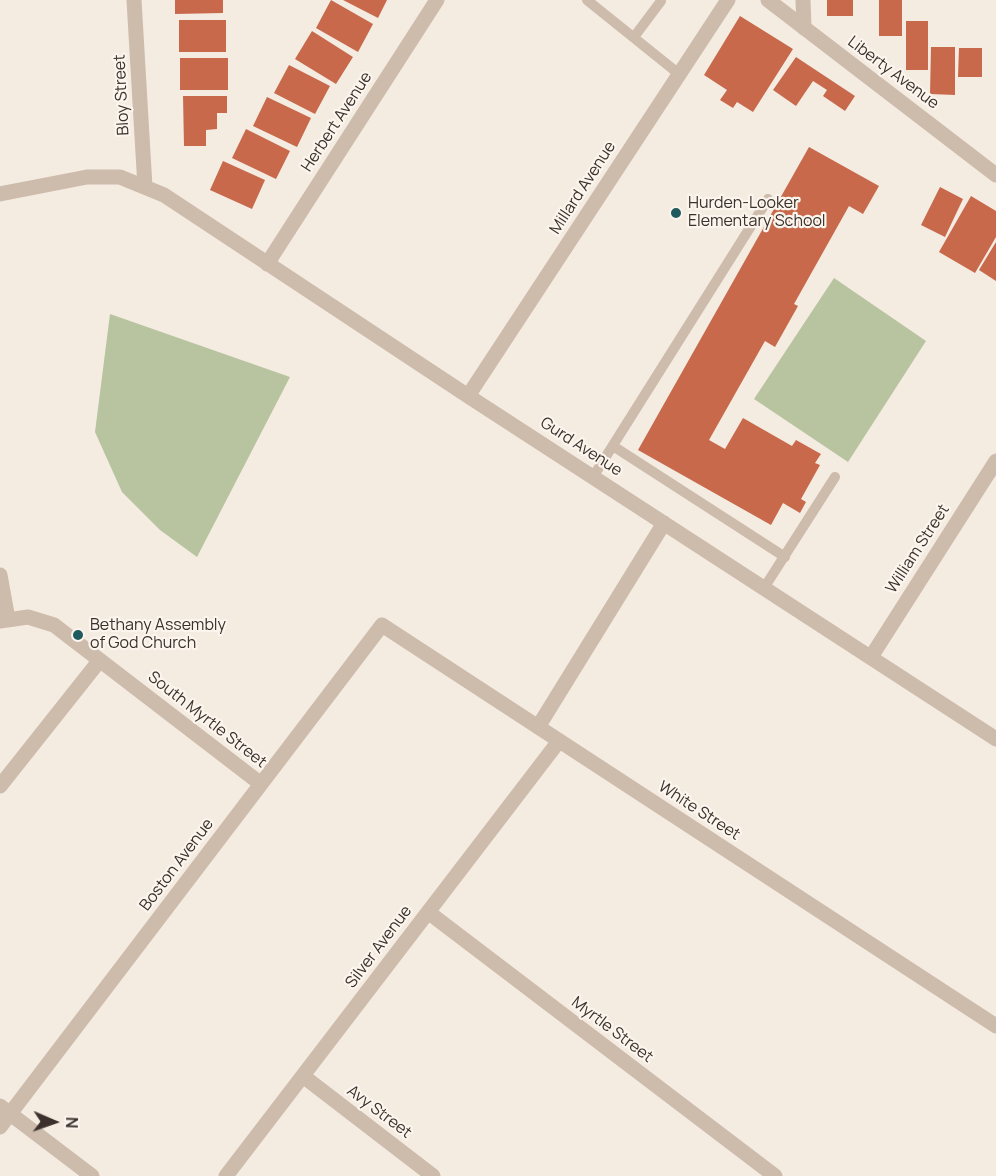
<!DOCTYPE html>
<html>
<head>
<meta charset="utf-8">
<style>
	body { margin:0 }
	#map { position:relative; width:996px; height:1176px; overflow:hidden; background:#f4ebe1; font-family:Manrope,sans-serif }
	canvas { display:block }
	.north { position:absolute; left:24px; top:1092px; width:60px; height:60px; -webkit-text-stroke:4px #fbf5ee; paint-order:stroke; rotate:92deg; font-size:16px; font-weight:700; line-height:24px; text-align:center; color:#3b302b }
	.north::after { content:''; display:block; margin:auto; width:21px; height:27px; background:#3b302b; clip-path:polygon(50% 0,100% 100%,50% 72%,0 100%) }
</style>
</head>
<body>
<div id="map">
<canvas width="996" height="1176"></canvas>
<div class="north">N</div>
</div>
<script>
const g = document.querySelector('canvas').getContext('2d');
g.lineJoin = 'round';
function fill(path, color) { g.fillStyle = color; g.fill(path, 'evenodd'); }
function strokePath(path, color, width, dash) { g.strokeStyle = color; g.lineWidth = width; g.lineCap = dash ? 'butt' : 'round'; g.setLineDash(dash || []); g.stroke(path); }
function drawText(font, color, halo, rows, align = 'center') {
  g.font = font + ' Manrope,sans-serif'; g.lineWidth = 4.5; g.setLineDash([]); g.textBaseline = 'middle'; g.strokeStyle = halo; g.fillStyle = color; for (const [text, x, y, turn = 0] of rows) {
    g.save(); g.translate(x, y); g.rotate((+turn || 0) * Math.PI / 180); g.textAlign = isNaN(turn) ? turn : align; if (halo) g.strokeText(text, 0, 0); g.fillText(text, 0, 0); g.restore();
  }
}
fill(new Path2D(`
	M 834,278 L 926,341 L 848,462 L 754,399 Z
	M 110,314 L 290,377 L 197,557 L 160,530 L 122,492 L 95,432 Z`), '#b8c4a0');
fill(new Path2D(`
	M 175,0 L 223,0 L 223,13 L 175,14 Z
	M 331,0 L 373,24 L 358,52 L 316,28 Z
	M 343,0 L 387,0 L 378,18 Z
	M 827,0 L 853,0 L 853,16 L 827,16 Z
	M 879,0 L 902,0 L 902,36 L 879,36 Z
	M 740,16 L 793,49 L 753,112 L 737,102 L 733,108 L 720,100 L 727,90 L 704,75 Z
	M 179,20 L 226,20 L 226,52 L 179,52 Z
	M 906,21 L 928,21 L 928,70 L 906,70 Z
	M 312,31 L 353,57 L 336,84 L 295,59 Z
	M 931,47 L 955,47 L 955,95 L 930,94 Z
	M 959,48 L 982,48 L 982,77 L 958,77 Z
	M 796,57 L 855,96 L 845,111 L 823,96 L 827,90 L 813,81 L 796,106 L 773,90 Z
	M 180,58 L 228,58 L 228,90 L 180,90 Z
	M 289,65 L 330,86 L 315,114 L 274,93 Z
	M 183,96 L 227,96 L 227,113 L 217,113 L 217,129 L 206,130 L 206,146 L 184,146 Z
	M 267,97 L 311,118 L 297,147 L 253,126 Z
	M 246,129 L 290,151 L 276,179 L 232,158 Z
	M 809,147 L 879,186 L 863,214 L 849,206 L 794,304 L 798,306 L 775,347 L 765,341 L 709,440 L 725,449 L 743,418 L 792,446 L 796,440 L 821,454 L 815,463 L 820,465 L 801,499 L 806,502 L 800,513 L 783,503 L 771,525 L 638,450 Z
	M 223,161 L 265,180 L 252,209 L 210,190 Z
	M 940,187 L 963,199 L 945,237 L 921,225 Z
	M 971,196 L 996,211 L 996,237 L 975,273 L 939,252 Z
	M 996,242 L 996,281 L 979,270 Z`), '#c8694b');
strokePath(new Path2D(`
	M 587,0 L 679,74
	M 634,37 L 661,1
	M 613,446 L 785,557
	M 593,477 L 768,199
	M 764,588 L 835,477`), '#cdbbac', 10);
strokePath(new Path2D(`
	M 134,0 L 145,187
	M 803,0 L 804,28
	M 0,194 L 87,177 L 120,177 L 164,195 L 468,396 L 996,739
	M 267,264 L 437,0
	M 468,396 L 728,0
	M 0,575 L 8,619
	M 0,621 L 28,617 L 54,625 L 261,784
	M 871,657 L 996,461
	M 538,727 L 664,523
	M 0,786 L 100,660
	M 428,912 L 775,1176
	M 303,1076 L 433,1176
	M 0,1106 L 92,1176
	M 0,1127 L 382,625 L 996,1026
	M 226,1176 L 559,741`), '#cdbbac', 15);
strokePath(new Path2D(`
	M 768,0 L 996,175`), '#cdbbac', 15);
for (const [x, y, r, color] of [
	[676,213,6,"#1f5a5e"],
	[78,635,6,"#1f5a5e"]
]) { const dot = new Path2D(); dot.arc(x, y, r, 0, 2 * Math.PI); g.fillStyle = color; g.fill(dot); strokePath(dot, '#fbf5ee', 2); }
drawText('16px', '#3b302b', '#fbf5ee', [
	["Liberty Avenue",893,73,37],
	["Bloy Street",122,95,-93],
	["Herbert Avenue",337,122,-57],
	["Millard Avenue",583,188,-57],
	["Gurd Avenue",581,447,33],
	["William Street",918,549,-57],
	["South Myrtle Street",207,720,38],
	["White Street",699,811,33],
	["Boston Avenue",177,865,-53],
	["Silver Avenue",379,947,-53],
	["Myrtle Street",612,1030,37],
	["Avy Street",379,1112,37]
]);
drawText('16px', '#3b302b', '#fbf5ee', [
	["Hurden-Looker",688,204],
	["Elementary School",688,222],
	["Bethany Assembly",90,626],
	["of God Church",90,644]
], 'left');
</script>
</body>
</html>
